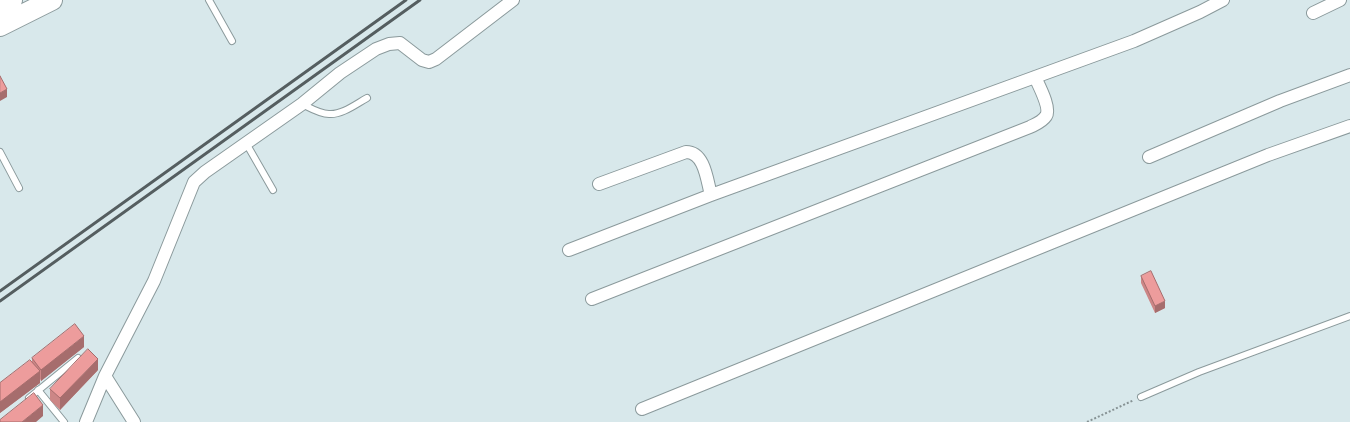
<!DOCTYPE html>
<html>
<head>
<meta charset="utf-8">
<style>
	body { margin:0 }
	canvas { display:block; background:#d8e8eb }
</style>
</head>
<body>
<canvas width="1350" height="422"></canvas>
<script>
const g = document.querySelector('canvas').getContext('2d');
g.lineJoin = 'round';
function strokePath(path, color, width, dash) { g.strokeStyle = color; g.lineWidth = width; g.lineCap = dash ? 'butt' : 'round'; g.setLineDash(dash || []); g.stroke(path); }
function fill(path, color) { g.fillStyle = color; g.fill(path, 'evenodd'); }
const service = new Path2D(`
	M 209,0 L 232,41
	M 302,104 C 310,108 320,114 329,114 C 342,115 356,104 367,98
	M 246,143 L 273,190
	M 0,152 L 19,188
	M 38,390 L 64,422
	M 1141,397 L 1199,372 L 1350,316
	M 29,398 L 78,358`);
const minor = new Path2D(`
	M 1313,13 L 1340,0
	M 1149,157 L 1280,101 L 1350,75
	M 599,184 L 686,152 C 705,152 707,181 711,195
	M 569,250 L 711,195 L 1134,41 L 1200,12 L 1223,0
	M 592,299 L 1030,127 C 1036,124 1042,122 1046,116 C 1051,108 1039,86 1035,77
	M 105,376 L 134,422
	M 642,409 L 1268,155 L 1350,126
	M 86,422 L 105,376 L 154,281 L 194,182 L 205,172 L 302,104 L 340,73 L 376,49 L 389,44 L 400,43 L 422,60 L 429,62 L 436,59 L 513,0`);
const trunk = new Path2D(`
	M 0,6 L 12,0
	M 0,26 L 52,0`);
strokePath(service, '#8b9a9c', 8);
strokePath(minor, '#8b9a9c', 14);
strokePath(trunk, '#8b9a9c', 22);
strokePath(new Path2D(`
	M 1087,422 L 1134,400`), '#869294', 2, [2, 2]);
strokePath(service, '#fff', 6);
strokePath(minor, '#fff', 12);
strokePath(trunk, '#fff', 20);
strokePath(new Path2D(`
	M 0,291 L 406,0
	M 0,301 L 420,0`), '#555e60', 3);
fill(new Path2D(`
	M 1141,276 L 1165,308 L 1155,313 L 1141,283 Z
	M 84,347 L 41,381 L 40,379 L 40,383 L 0,413 L 0,383 L 32,361 L 32,358 Z
	M 98,370 L 60,410 L 50,400 L 50,389 Z`), '#cc8686');
fill(new Path2D(`
	M 7,89 L 7,97 L 0,101 L 0,93 Z
	M 1165,301 L 1165,308 L 1155,313 L 1155,306 Z
	M 84,336 L 84,347 L 41,381 L 41,370 Z
	M 98,359 L 98,370 L 60,410 L 60,398 Z
	M 40,371 L 40,383 L 0,413 L 0,402 Z
	M 43,405 L 43,416 L 36,422 L 22,422 Z`), '#a66d6d');
const building = new Path2D(`
	M 0,76 L 7,89 L 0,93 Z
	M 1151,271 L 1165,301 L 1155,306 L 1141,276 Z
	M 75,324 L 84,336 L 41,370 L 32,358 Z
	M 88,349 L 98,359 L 60,398 L 50,389 Z
	M 30,360 L 40,371 L 0,402 L 0,383 Z
	M 34,393 L 43,405 L 22,422 L 0,422 L 0,420 Z`);
fill(building, '#ed9c9c');
strokePath(building, '#a66d6d', 1);
</script>
</body>
</html>
